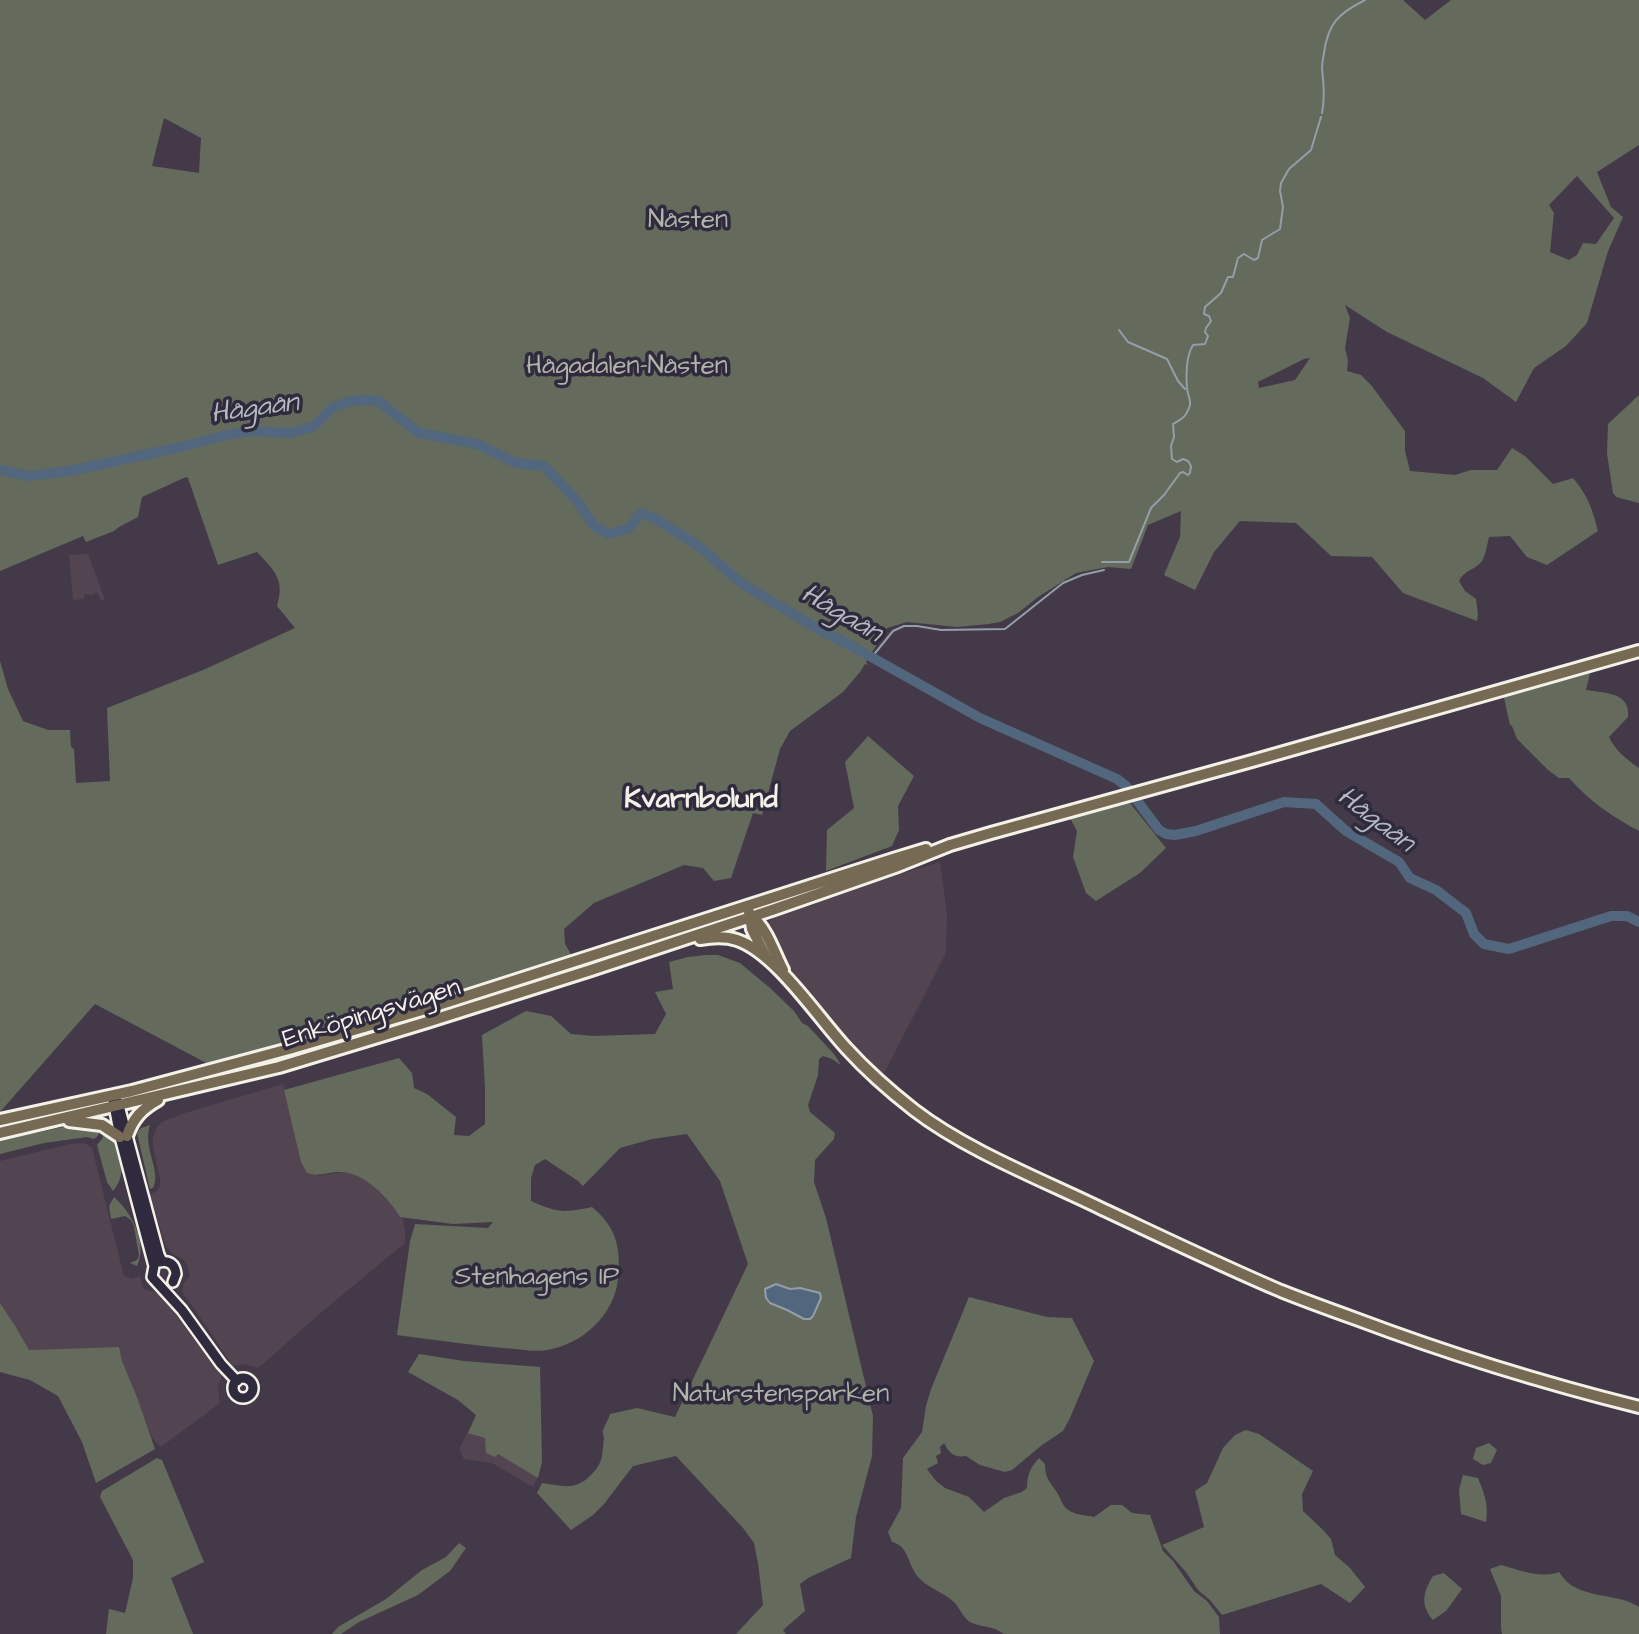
<!DOCTYPE html>
<html>
<head>
<meta charset="utf-8">
<style>
	body { margin:0 }
	canvas { display:block; background:#443948 }
</style>
</head>
<body>
<canvas width="1639" height="1634"></canvas>
<script>
const g = document.querySelector('canvas').getContext('2d');
g.lineJoin = 'round';
function fill(path, color) { g.fillStyle = color; g.fill(path, 'evenodd'); }
function strokePath(path, color, width, dash) { g.strokeStyle = color; g.lineWidth = width; g.lineCap = dash ? 'butt' : 'round'; g.setLineDash(dash || []); g.stroke(path); }
function drawText(font, color, halo, rows, align = 'center') {
  g.font = font + ' "Architects Daughter",sans-serif'; g.lineWidth = 7; g.setLineDash([]); g.textBaseline = 'middle'; g.strokeStyle = halo; g.fillStyle = color; for (const [text, x, y, turn = 0] of rows) {
    g.save(); g.translate(x, y); g.rotate((+turn || 0) * Math.PI / 180); g.textAlign = isNaN(turn) ? turn : align; if (halo) g.strokeText(text, 0, 0); g.fillText(text, 0, 0); g.restore();
  }
}
fill(new Path2D(`
	M 88,554 L 105,600 L 101,601 L 97,592 L 92,595 L 84,594 L 84,599 L 73,600 L 69,555 Z
	M 940,862 L 947,915 L 946,953 L 882,1077 L 849,1046 L 815,1005 L 778,950 L 769,929 L 769,923 L 773,917 L 842,892 Z
	M 283,1084 L 287,1101 L 318,1176 L 363,1169 L 392,1172 L 405,1230 L 405,1243 L 317,1316 L 263,1364 L 257,1368 L 245,1364 L 233,1366 L 182,1291 L 184,1283 L 190,1276 L 187,1265 L 184,1260 L 172,1253 L 166,1246 L 149,1195 L 157,1191 L 160,1186 L 160,1179 L 153,1147 L 153,1138 L 157,1127 L 162,1122 L 185,1113 Z
	M 85,1143 L 92,1148 L 124,1276 L 131,1279 L 140,1276 L 143,1289 L 163,1294 L 193,1338 L 222,1375 L 218,1388 L 220,1403 L 161,1447 L 153,1439 L 149,1431 L 122,1361 L 118,1348 L 28,1350 L 14,1324 L 0,1303 L 0,1161 L 71,1144 Z
	M 473,1422 L 531,1430 L 540,1471 L 533,1487 L 492,1463 L 464,1459 L 459,1449 Z`), '#524450');
fill(new Path2D(`
	M 0,0 L 1403,0 L 1425,20 L 1451,0 L 1639,0 L 1639,145 L 1597,172 L 1611,207 L 1623,217 L 1608,251 L 1587,323 L 1566,346 L 1534,368 L 1516,402 L 1483,378 L 1387,332 L 1345,305 L 1350,318 L 1345,348 L 1348,361 L 1347,371 L 1361,375 L 1371,385 L 1405,431 L 1405,451 L 1410,471 L 1455,475 L 1471,470 L 1497,470 L 1512,448 L 1525,456 L 1553,484 L 1573,478 C 1588,496 1592,508 1598,531 L 1547,565 L 1527,557 L 1510,536 L 1489,537 C 1487,545 1486,554 1482,561 C 1475,570 1464,570 1459,581 L 1465,591 L 1476,599 L 1478,614 L 1477,621 L 1403,593 L 1372,557 L 1331,556 L 1296,523 L 1240,521 L 1214,552 L 1195,590 L 1164,575 L 1180,537 L 1181,511 L 1148,525 L 1131,569 L 1108,567 L 1076,573 L 1038,597 L 1018,613 L 1000,622 L 989,624 L 957,627 L 907,622 L 887,628 L 866,662 L 868,665 L 865,664 L 860,672 L 843,692 L 790,731 L 780,749 L 762,815 L 753,813 L 731,878 L 714,881 L 703,868 L 684,865 L 594,903 L 564,929 L 565,944 L 572,956 L 566,958 L 566,960 L 288,1045 L 212,1066 L 95,1004 L 0,1112 L 0,661 L 8,689 L 23,721 L 48,730 L 70,730 L 71,747 L 74,749 L 76,783 L 110,781 L 107,708 L 203,670 L 295,628 L 277,606 C 285,580 275,571 257,552 L 218,565 L 188,478 L 186,477 L 142,497 L 138,517 L 119,527 L 114,531 L 86,542 L 83,536 L 0,571 ZM 164,118 L 201,138 L 199,173 L 152,166 ZM 1577,176 L 1614,218 L 1596,244 L 1583,243 L 1577,255 L 1569,260 L 1550,252 L 1554,213 L 1549,205 ZM 1310,358 L 1295,380 L 1259,388 L 1258,382 L 1304,359 Z
	M 1639,395 L 1639,503 L 1616,497 L 1613,493 L 1607,454 L 1608,424 Z
	M 1590,673 L 1586,690 C 1604,693 1631,692 1628,717 L 1609,737 C 1615,750 1627,760 1639,768 L 1639,831 C 1613,817 1589,801 1569,778 L 1559,778 L 1548,770 L 1517,739 L 1512,726 L 1510,725 L 1504,698 L 1506,695 Z
	M 868,736 L 914,776 L 898,806 L 899,830 L 892,846 L 826,871 L 827,830 L 854,808 L 845,762 Z
	M 1130,803 L 1166,848 L 1140,873 L 1096,901 L 1086,893 L 1073,857 L 1077,831 L 1070,818 Z
	M 706,955 L 718,955 L 740,963 L 770,988 L 794,1011 L 802,1023 L 808,1026 L 834,1054 L 841,1065 L 832,1059 L 823,1056 L 819,1059 L 818,1075 L 808,1105 L 810,1112 L 835,1133 L 834,1139 L 815,1160 L 814,1182 L 826,1218 L 873,1416 L 872,1456 L 856,1517 L 851,1558 L 808,1578 L 800,1584 L 805,1611 L 783,1630 L 786,1634 L 736,1634 L 763,1605 L 758,1563 L 754,1543 L 743,1528 L 676,1456 L 633,1466 L 604,1504 L 593,1515 L 571,1530 L 537,1493 L 542,1483 C 562,1486 575,1491 591,1475 C 595,1471 599,1466 601,1460 C 603,1453 603,1445 604,1437 C 600,1430 608,1422 610,1414 L 637,1408 L 675,1417 L 748,1264 L 720,1181 L 687,1134 L 652,1139 L 620,1148 L 583,1186 L 578,1181 L 545,1159 L 535,1165 L 531,1178 L 531,1201 C 558,1213 563,1213 592,1207 C 617,1228 621,1248 618,1279 C 614,1315 583,1344 547,1350 C 538,1352 525,1350 515,1349 C 476,1346 436,1340 397,1335 L 410,1241 L 415,1224 L 488,1228 L 493,1222 L 453,1224 L 400,1217 C 389,1198 364,1172 340,1172 C 326,1172 322,1177 307,1173 L 301,1162 L 284,1090 L 399,1058 L 412,1073 L 414,1088 L 427,1094 L 456,1117 L 454,1135 L 469,1136 L 485,1124 L 485,1088 L 482,1035 L 526,1011 L 551,1016 L 571,1034 L 594,1036 L 655,1034 L 666,1014 L 655,992 L 673,989 L 669,962 L 688,957 Z
	M 73,1125 L 101,1128 L 98,1136 L 94,1139 L 87,1137 L 44,1143 L 0,1154 L 0,1140 Z
	M 150,1125 C 142,1149 162,1170 153,1188 L 150,1189 L 137,1133 L 141,1128 Z
	M 105,1131 C 124,1143 128,1174 113,1191 L 107,1182 L 97,1145 L 102,1139 Z
	M 114,1197 C 132,1213 148,1243 137,1266 L 130,1263 L 137,1260 L 139,1256 L 134,1226 L 131,1220 L 125,1216 L 111,1219 L 109,1206 Z
	M 969,1297 L 1047,1317 L 1072,1318 L 1094,1361 L 1070,1418 L 1063,1431 L 1042,1445 L 1012,1470 L 1005,1472 L 980,1465 L 966,1456 C 954,1458 949,1453 944,1443 L 940,1447 L 941,1453 L 936,1456 L 938,1463 L 927,1469 L 936,1481 L 945,1488 L 969,1497 L 984,1512 L 1004,1498 L 1022,1492 L 1027,1488 C 1027,1475 1030,1468 1039,1458 L 1045,1464 C 1045,1480 1051,1482 1058,1494 C 1061,1499 1062,1505 1067,1509 C 1074,1515 1085,1515 1094,1517 L 1111,1505 L 1122,1505 L 1132,1513 L 1150,1515 L 1163,1551 L 1173,1561 L 1194,1591 L 1207,1601 L 1219,1617 L 1220,1634 L 1004,1634 C 992,1625 984,1628 972,1623 C 964,1620 960,1608 954,1602 C 944,1593 931,1589 921,1580 C 906,1566 911,1547 892,1542 L 888,1532 L 901,1508 L 903,1458 L 922,1432 L 926,1406 L 931,1389 Z
	M 0,1303 L 14,1324 L 29,1350 L 119,1347 L 122,1361 L 138,1400 L 155,1449 L 96,1483 L 82,1442 L 58,1396 L 30,1380 L 0,1372 Z
	M 419,1354 L 464,1361 L 540,1367 L 542,1462 L 538,1478 L 498,1454 L 495,1457 L 486,1453 L 485,1438 L 468,1433 L 476,1415 L 458,1400 L 408,1372 Z
	M 1246,1430 L 1259,1434 L 1313,1471 L 1302,1494 L 1303,1511 L 1321,1528 L 1331,1539 L 1335,1555 L 1350,1568 L 1365,1587 L 1350,1603 L 1321,1584 L 1222,1615 L 1210,1600 L 1198,1590 L 1186,1572 L 1162,1545 L 1204,1527 L 1195,1491 L 1207,1483 L 1223,1448 L 1235,1435 Z
	M 1489,1443 L 1497,1450 L 1491,1463 L 1483,1465 L 1473,1459 L 1476,1448 Z
	M 157,1458 L 162,1460 L 204,1562 L 171,1578 L 193,1634 L 106,1634 L 109,1609 L 125,1613 L 133,1578 L 133,1560 L 100,1497 L 102,1491 Z
	M 1463,1475 L 1478,1478 C 1484,1493 1489,1505 1486,1522 L 1461,1514 L 1459,1490 Z
	M 459,1543 L 466,1548 L 450,1571 L 418,1595 L 359,1622 L 341,1634 L 332,1634 L 338,1627 L 386,1599 L 422,1570 L 446,1557 Z
	M 1501,1565 C 1520,1570 1540,1579 1559,1572 C 1576,1601 1615,1591 1639,1607 L 1639,1634 L 1502,1634 L 1501,1628 L 1501,1596 L 1490,1569 Z
	M 1444,1573 L 1462,1589 L 1446,1611 L 1433,1620 C 1420,1605 1423,1592 1433,1576 Z`), '#646a5c');
const water = new Path2D(`
	M 776,1284 L 790,1289 L 800,1288 L 820,1293 L 821,1298 L 813,1316 L 810,1319 L 804,1319 L 787,1310 L 770,1303 L 766,1298 L 765,1289 Z`);
fill(water, '#52667e');
strokePath(water, '#939ea8', 2);
strokePath(new Path2D(`
	M 1322,113 C 1325,98 1324,84 1322,69 C 1322,64 1323,58 1324,53 C 1328,23 1339,13 1365,0
	M 1119,330 L 1128,342 L 1167,359 L 1178,381 L 1185,389
	M 1102,562 L 1129,562 L 1151,508 L 1164,495 L 1180,473 L 1183,472 L 1188,475 L 1190,473 L 1191,466 L 1188,461 L 1183,459 L 1177,462 L 1172,459 L 1171,446 L 1174,437 L 1173,424 C 1178,421 1183,419 1186,414 C 1194,401 1188,399 1187,388 C 1186,375 1186,356 1193,345 L 1205,344 L 1208,336 L 1205,332 L 1206,328 L 1211,321 L 1209,316 L 1204,314 L 1205,307 L 1221,293 L 1228,277 L 1233,277 L 1238,258 L 1244,254 L 1254,260 L 1258,258 L 1262,240 L 1280,229 L 1283,207 L 1280,191 L 1281,183 L 1289,169 L 1311,150 L 1321,117
	M 872,657 L 893,631 L 904,626 L 917,626 L 941,630 L 1005,629 L 1063,583 L 1082,575 L 1104,570`), '#939ea8', 2);
strokePath(new Path2D(`
	M 0,470 L 29,476 L 70,471 L 181,447 L 227,435 L 250,431 L 292,433 L 314,426 L 332,408 L 350,401 L 364,400 L 378,401 L 419,433 L 477,444 L 516,463 L 544,466 L 578,502 L 594,526 L 609,534 L 629,528 L 641,513 L 658,520 L 701,548 L 741,583 L 818,629 L 857,649 L 980,718 L 1117,779 L 1126,786 L 1159,830 L 1166,834 L 1175,835 L 1196,831 L 1284,802 L 1316,804 L 1346,831 L 1399,862 L 1410,878 L 1436,890 L 1466,913 L 1474,934 L 1484,944 L 1509,949 L 1611,916 L 1627,916 L 1639,922`), '#52667e', 10);
const minor = new Path2D(`
	M 113,1100 L 120,1137 L 154,1266 L 152,1277 L 182,1310 L 221,1364 L 237,1381
	M 118,1102 L 159,1255 L 162,1261
	M 159,1262 C 169,1260 175,1264 176,1274 L 173,1282
	M233 1388a10 10 0 1 1 20 0a10 10 0 1 1-20 0Z`);
const major = new Path2D(`
	M 749,912 L 752,929 L 765,955
	M 751,916 C 767,928 774,953 783,970
	M 700,939 C 712,937 725,936 737,940 C 776,953 818,1018 847,1049 C 867,1071 891,1092 914,1110 C 966,1150 1040,1179 1100,1208 C 1160,1236 1220,1265 1281,1291 C 1306,1301 1331,1310 1356,1319 C 1449,1354 1543,1383 1639,1407
	M 0,1120 L 132,1091 L 289,1049 L 429,1008 L 893,859 L 926,849
	M 69,1121 L 102,1125 L 120,1137
	M 0,1133 L 279,1067 L 427,1022 L 591,970 L 772,910 L 895,867 L 950,845 L 991,833 L 1252,761 L 1639,651
	M 127,1136 C 133,1118 142,1109 158,1100`);
strokePath(minor, '#f4f1e8', 14);
strokePath(major, '#f4f1e8', 16);
strokePath(minor, '#2f2a3d', 9);
strokePath(major, '#766a54', 10);
drawText('26px', '#b3b4a9', '#2f2a3d', [
	["Nåsten",688,222],
	["Hågadalen-Nåsten",627,368],
	["Stenhagens IP",537,1279],
	["Naturstensparken",781,1396]
]);
drawText('26px', '#f4f1e8', '#2f2a3d', [
	["Enköpingsvägen",372,1015,-17]
]);
drawText('italic 28px', '#b3b9be', '#2f2a3d', [
	["Hågaån",255,410,-8],
	["Hågaån",841,615,30],
	["Hågaån",1375,821,37]
]);
drawText('bold 28px', '#f4f1e8', '#2f2a3d', [
	["Kvarnbolund",701,801]
]);
</script>
</body>
</html>
